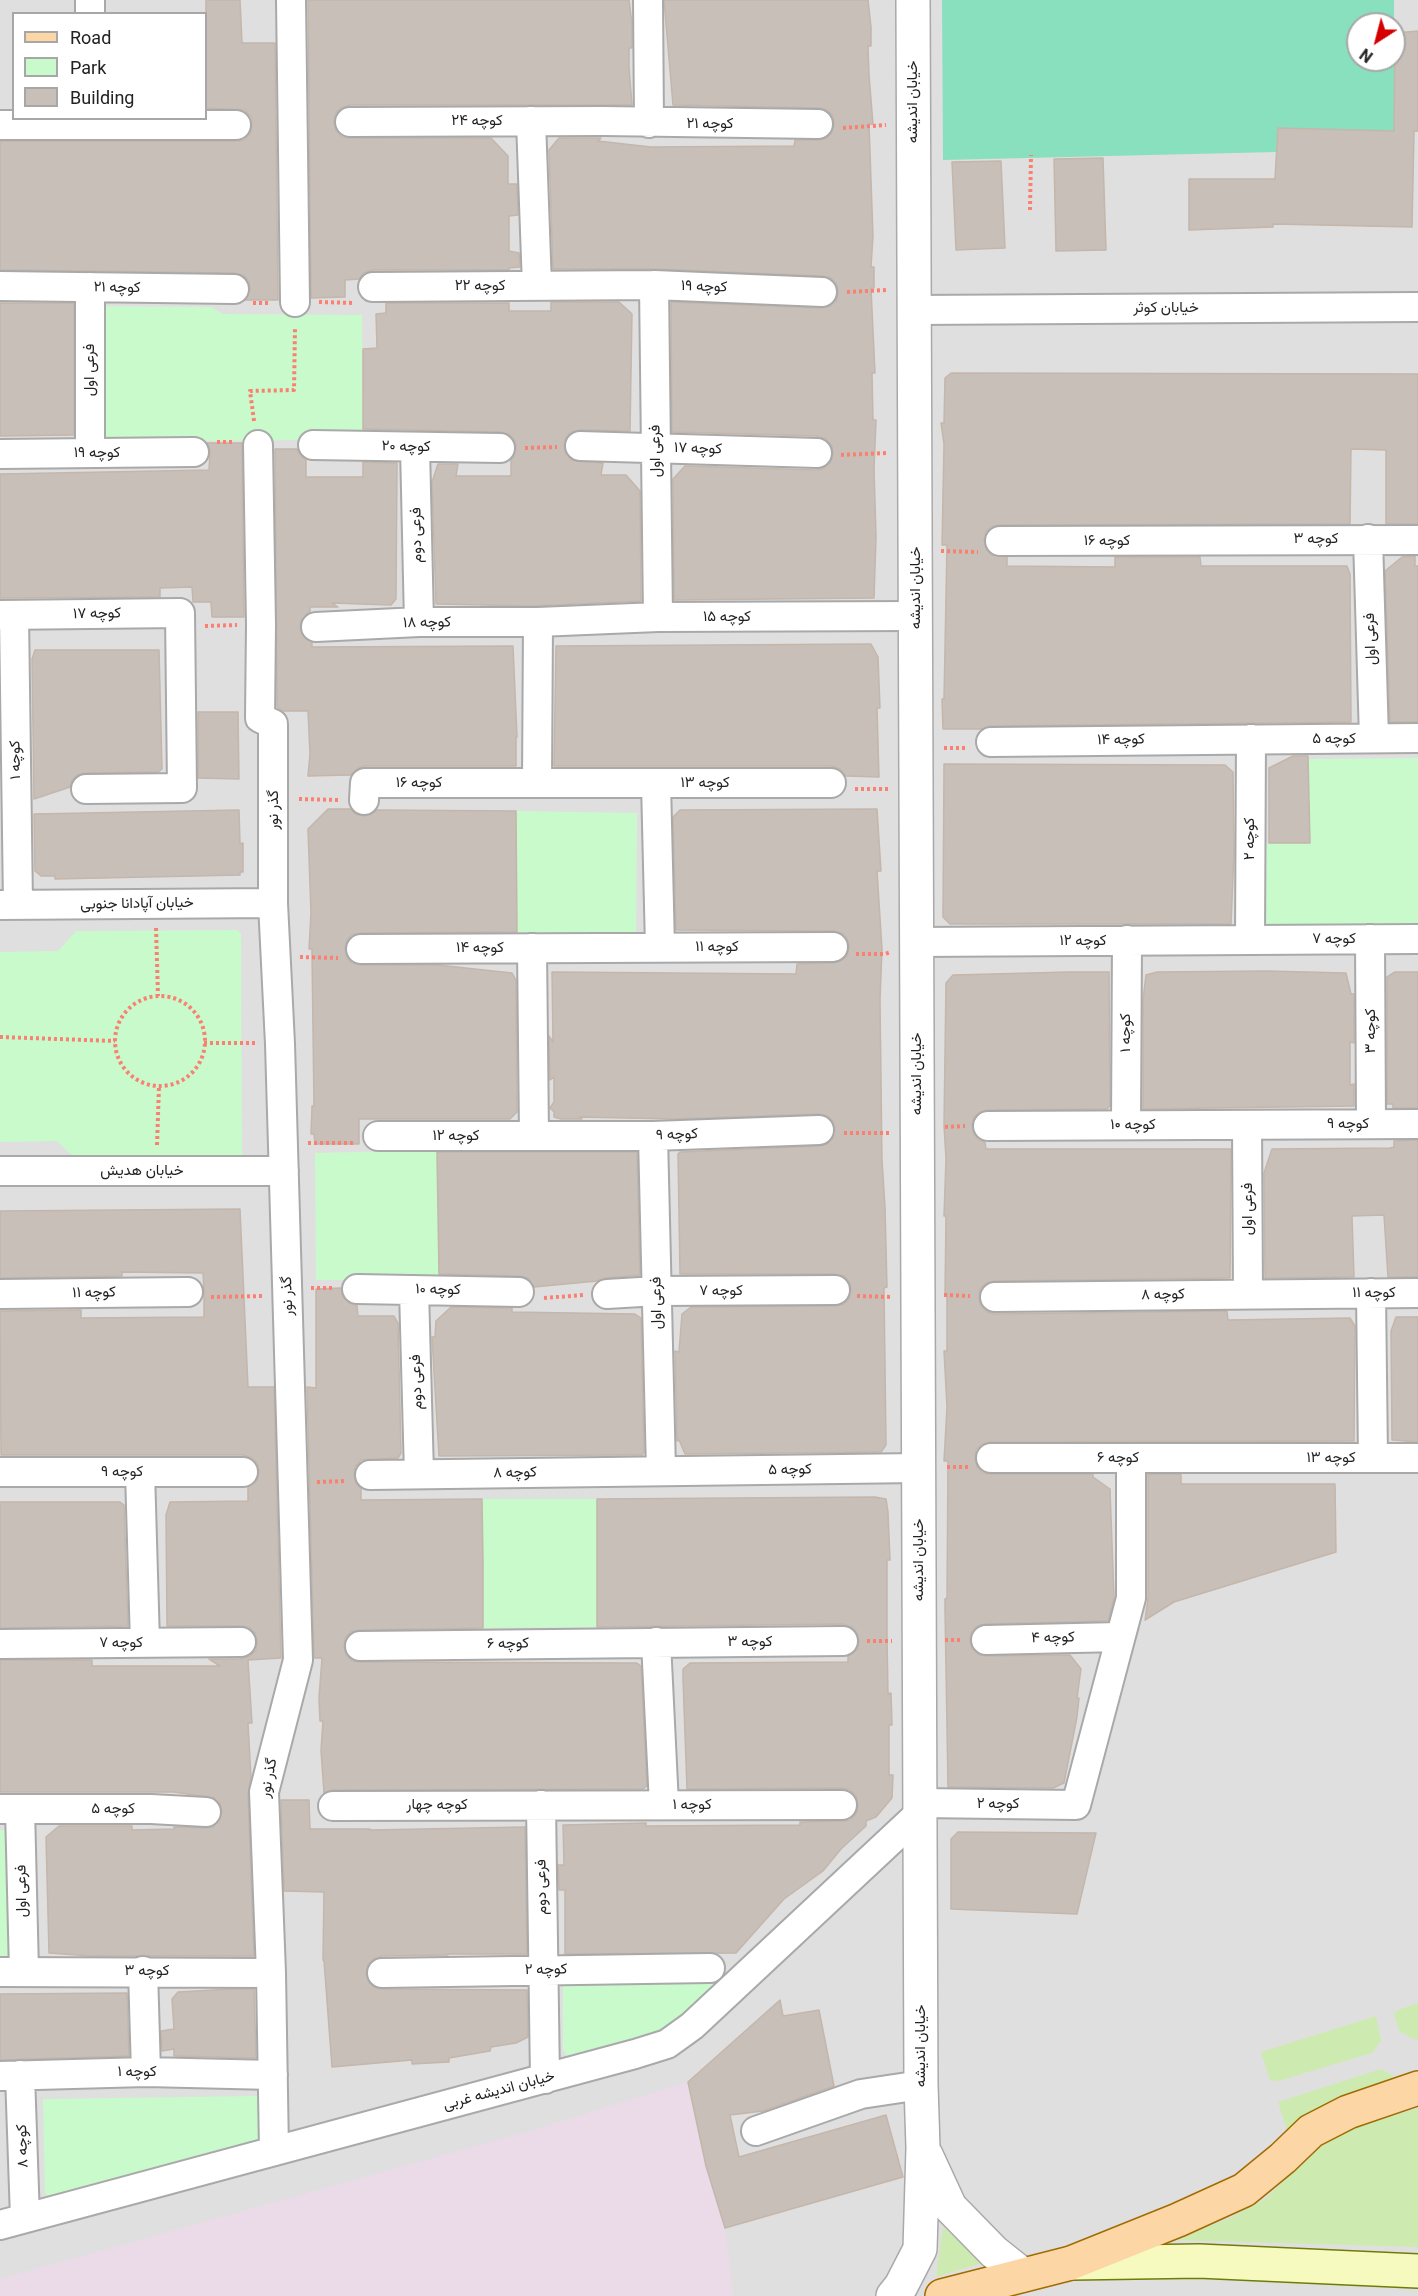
<!DOCTYPE html>
<html>
<head>
<meta charset="utf-8">
<style>
	body { margin:0 }
	#map { position:relative; width:1418px; height:2296px; overflow:hidden; background:#f2efe9; font-family:Roboto,sans-serif }
	canvas { display:block }
	.legend { position:absolute; left:12px; top:12px; width:195px; height:108px; box-sizing:border-box; background:#fff; border:2px solid #a7a7a7; margin:0; padding:8px 10px; list-style:none; font-size:18px; color:#222 }
	.legend li { display:flex; align-items:center; gap:12px; height:30px }
	.legend b { width:30px; border:2px solid #a7a7a7 }
	.north { position:absolute; left:1346px; top:12px; width:60px; height:60px; box-sizing:border-box; background:#fff; border:2px solid #a7a7a7; border-radius:50%; rotate:216deg; font-size:16px; font-weight:700; line-height:24px; text-align:center; color:#222 }
	.north::after { content:''; display:block; margin:auto; width:21px; height:27px; background:#d40000; clip-path:polygon(50% 0,100% 100%,50% 72%,0 100%) }
</style>
</head>
<body>
<div id="map">
<canvas width="1418" height="2296"></canvas>
<ul class="legend">
<li><b style="height:8px;background:#fcd6a4"></b>Road</li>
<li><b style="height:16px;background:#c8facc"></b>Park</li>
<li><b style="height:16px;background:#c7bfb8"></b>Building</li>
</ul>
<div class="north">N</div>
</div>
<script>
const g = document.querySelector('canvas').getContext('2d');
g.lineJoin = 'round';
function fill(path, color) { g.fillStyle = color; g.fill(path, 'evenodd'); }
function strokePath(path, color, width, dash) { g.strokeStyle = color; g.lineWidth = width; g.lineCap = dash ? 'butt' : 'round'; g.setLineDash(dash || []); g.stroke(path); }
function drawText(font, color, halo, rows, align = 'center') {
  g.font = font + ' Roboto,Vazirmatn,sans-serif'; g.lineWidth = 4.5; g.setLineDash([]); g.textBaseline = 'middle'; g.strokeStyle = halo; g.fillStyle = color; for (const [text, x, y, turn = 0] of rows) {
    g.save(); g.translate(x, y); g.rotate((+turn || 0) * Math.PI / 180); g.textAlign = isNaN(turn) ? turn : align; if (halo) g.strokeText(text, 0, 0); g.fillText(text, 0, 0); g.restore();
  }
}
fill(new Path2D(`
	M 0,0 L 1418,0 L 1418,2296 L 0,2296 ZM 14,14 L 206,14 L 206,118 L 14,118 ZM 1358,24 L 1394,24 L 1394,60 L 1358,60 Z`), '#e0dfdf');
fill(new Path2D(`
	M 687,2082 L 696,2126 L 725,2228 L 733,2296 L 0,2296 L 0,2279 L 534,2130 Z`), '#ebdbe8');
fill(new Path2D(`
	M 1418,2003 L 1418,2039 L 1415,2040 L 1399,2031 L 1394,2014 L 1398,2010 Z
	M 1376,2016 L 1381,2041 L 1372,2053 L 1278,2081 L 1270,2080 L 1261,2052 Z
	M 1381,2069 L 1392,2075 L 1395,2081 L 1288,2134 L 1278,2102 Z
	M 1418,2108 L 1418,2247 L 1172,2240 L 1230,2218 L 1265,2199 L 1318,2146 L 1353,2127 Z
	M 943,2227 L 982,2263 L 936,2277 Z`), '#cdebb0');
fill(new Path2D(`
	M 95,306 L 211,307 L 223,314 L 362,315 L 363,442 L 305,440 L 99,442 Z
	M 1418,758 L 1418,933 L 1271,932 L 1265,924 L 1264,918 L 1264,843 L 1310,843 L 1308,759 Z
	M 516,811 L 637,813 L 636,940 L 517,938 Z
	M 237,930 L 241,934 L 242,1161 L 78,1161 L 57,1141 L 0,1142 L 0,952 L 58,951 L 76,931 Z
	M 437,1150 L 439,1280 L 316,1280 L 315,1153 Z
	M 482,1499 L 597,1499 L 597,1627 L 483,1628 Z
	M 0,1830 L 10,1830 L 15,1958 L 0,1958 Z
	M 563,1980 L 729,1980 L 673,2028 L 568,2059 L 563,2049 Z
	M 258,2096 L 261,2147 L 53,2202 L 45,2193 L 43,2099 Z`), '#c8facc');
fill(new Path2D(`
	M 942,0 L 1394,0 L 1394,131 L 1278,129 L 1276,152 L 943,160 ZM 1358,24 L 1394,24 L 1394,60 L 1358,60 Z`), '#88e0be');
const building = new Path2D(`
	M 206,0 L 240,0 L 242,43 L 275,43 L 278,300 L 245,300 L 250,290 L 249,281 L 243,275 L 234,273 L 0,270 L 0,141 L 236,141 L 244,140 L 250,134 L 252,126 L 251,117 L 244,110 L 206,108 Z
	M 308,0 L 629,0 L 632,24 L 632,48 L 629,48 L 629,68 L 632,105 L 350,105 L 341,108 L 335,114 L 334,123 L 336,131 L 342,137 L 349,138 L 491,138 L 508,156 L 508,184 L 517,184 L 518,215 L 509,216 L 509,251 L 519,253 L 520,267 L 509,268 L 509,270 L 373,270 L 364,273 L 359,279 L 345,280 L 345,297 L 311,298 Z
	M 664,0 L 868,0 L 871,27 L 871,46 L 868,46 L 869,75 L 873,124 L 869,124 L 873,236 L 871,267 L 874,267 L 874,288 L 871,288 L 875,373 L 872,373 L 873,420 L 876,420 L 874,469 L 876,537 L 874,598 L 674,600 L 673,479 L 685,466 L 817,470 L 824,468 L 831,462 L 833,453 L 832,446 L 826,439 L 817,436 L 672,432 L 671,302 L 822,308 L 830,306 L 836,301 L 838,293 L 837,285 L 831,278 L 823,276 L 655,269 L 553,269 L 549,150 L 559,138 L 601,138 L 598,141 L 651,147 L 794,146 L 795,140 L 818,140 L 827,138 L 832,132 L 834,125 L 833,116 L 827,110 L 819,108 L 673,105 Z
	M 1418,31 L 1418,131 L 1414,131 L 1412,227 L 1273,224 L 1273,227 L 1189,230 L 1189,179 L 1275,179 L 1278,128 L 1394,131 L 1395,33 Z
	M 1103,158 L 1106,250 L 1056,251 L 1054,159 Z
	M 1001,161 L 1005,248 L 956,250 L 952,162 Z
	M 551,302 L 619,302 L 632,314 L 630,431 L 580,430 L 572,432 L 566,437 L 564,446 L 566,454 L 572,460 L 603,463 L 601,475 L 626,475 L 640,491 L 641,601 L 533,606 L 436,604 L 432,482 L 438,464 L 458,464 L 456,476 L 511,476 L 511,460 L 514,456 L 516,448 L 515,441 L 509,434 L 500,432 L 363,429 L 363,349 L 377,348 L 376,314 L 386,313 L 386,303 L 509,303 L 509,311 L 551,311 Z
	M 0,303 L 74,303 L 74,435 L 0,436 Z
	M 951,373 L 1418,374 L 1418,524 L 1386,524 L 1386,450 L 1351,449 L 1350,524 L 1000,525 L 991,527 L 986,532 L 984,540 L 986,549 L 991,555 L 1007,557 L 1007,566 L 1115,567 L 1115,557 L 1200,557 L 1201,566 L 1347,566 L 1350,574 L 1351,722 L 991,726 L 981,729 L 943,729 L 942,699 L 944,699 L 947,545 L 942,545 L 944,444 L 941,423 L 944,423 L 945,378 Z
	M 207,443 L 242,443 L 244,617 L 212,617 L 211,602 L 193,602 L 192,587 L 160,588 L 160,597 L 0,598 L 0,474 L 209,470 L 210,451 Z
	M 275,449 L 297,449 L 299,453 L 306,460 L 306,477 L 363,477 L 363,462 L 397,463 L 396,599 L 391,605 L 332,603 L 338,607 L 310,607 L 310,612 L 301,620 L 300,628 L 303,636 L 312,642 L 312,647 L 513,646 L 517,737 L 516,736 L 516,766 L 365,766 L 357,769 L 351,775 L 308,776 L 310,754 L 308,711 L 283,711 L 277,707 Z
	M 1415,556 L 1415,566 L 1418,566 L 1418,722 L 1390,722 L 1385,571 L 1402,557 Z
	M 871,644 L 878,657 L 880,708 L 877,708 L 879,777 L 846,776 L 840,769 L 831,766 L 554,766 L 556,646 Z
	M 35,650 L 159,650 L 162,769 L 158,772 L 85,773 L 77,775 L 72,780 L 70,787 L 34,799 L 32,659 Z
	M 198,712 L 238,712 L 239,779 L 198,778 Z
	M 1293,756 L 1308,756 L 1310,843 L 1269,843 L 1269,768 Z
	M 944,764 L 1225,765 L 1233,772 L 1234,852 L 1231,924 L 950,924 L 943,917 Z
	M 328,809 L 351,809 L 355,814 L 364,816 L 372,814 L 377,810 L 516,811 L 517,932 L 361,933 L 352,935 L 347,940 L 345,948 L 347,958 L 352,963 L 360,965 L 438,965 L 512,973 L 516,980 L 517,1112 L 510,1119 L 359,1119 L 359,1144 L 315,1144 L 314,1134 L 311,1134 L 312,1106 L 314,1106 L 312,953 L 312,949 L 309,949 L 311,913 L 308,829 Z
	M 877,809 L 881,871 L 877,871 L 882,949 L 880,1000 L 882,1160 L 885,1207 L 887,1287 L 884,1288 L 886,1445 L 881,1452 L 685,1454 L 679,1440 L 677,1441 L 675,1351 L 679,1352 L 682,1314 L 691,1307 L 836,1306 L 844,1304 L 849,1299 L 851,1289 L 849,1281 L 844,1276 L 835,1274 L 680,1274 L 678,1154 L 680,1152 L 820,1146 L 827,1144 L 833,1138 L 835,1129 L 833,1121 L 827,1116 L 818,1114 L 674,1119 L 579,1117 L 582,1119 L 561,1119 L 554,1117 L 554,1112 L 550,1108 L 554,1102 L 554,1077 L 550,1080 L 549,1036 L 553,1042 L 552,972 L 796,974 L 797,964 L 833,963 L 841,961 L 847,956 L 849,946 L 847,938 L 842,933 L 834,931 L 676,930 L 673,817 L 680,810 Z
	M 239,810 L 240,844 L 243,843 L 243,872 L 240,872 L 240,875 L 55,879 L 55,876 L 41,876 L 35,871 L 34,814 Z
	M 1267,971 L 1346,973 L 1351,994 L 1354,994 L 1354,1043 L 1350,1042 L 1350,1085 L 1354,1084 L 1354,1106 L 1143,1109 L 1143,1000 L 1146,975 L 1157,972 Z
	M 1069,972 L 1109,972 L 1110,1106 L 1107,1109 L 987,1110 L 980,1112 L 974,1117 L 972,1125 L 974,1134 L 979,1140 L 985,1142 L 986,1149 L 1231,1149 L 1230,1278 L 995,1281 L 986,1283 L 980,1289 L 979,1298 L 981,1306 L 987,1312 L 995,1314 L 1227,1311 L 1228,1320 L 1350,1318 L 1355,1326 L 1354,1441 L 991,1442 L 982,1444 L 976,1450 L 975,1459 L 977,1467 L 983,1473 L 991,1474 L 1093,1474 L 1093,1477 L 1110,1489 L 1114,1598 L 1108,1621 L 986,1624 L 977,1626 L 971,1633 L 970,1640 L 972,1648 L 979,1655 L 986,1656 L 1070,1655 L 1081,1669 L 1077,1698 L 1079,1698 L 1077,1717 L 1064,1783 L 1053,1788 L 948,1787 L 945,1609 L 945,1599 L 947,1598 L 948,1461 L 944,1461 L 947,1407 L 944,1351 L 947,1351 L 947,1294 L 945,1294 L 946,1216 L 944,1216 L 946,1159 L 944,1125 L 946,983 L 953,975 Z
	M 1395,972 L 1418,972 L 1418,1108 L 1393,1108 L 1393,1104 L 1387,1104 L 1387,977 Z
	M 1418,1140 L 1418,1277 L 1388,1277 L 1384,1215 L 1352,1216 L 1354,1277 L 1265,1278 L 1264,1173 L 1272,1149 L 1390,1148 L 1394,1147 L 1394,1141 Z
	M 437,1152 L 637,1152 L 640,1275 L 606,1278 L 597,1281 L 534,1287 L 528,1278 L 520,1276 L 439,1274 Z
	M 240,1209 L 248,1387 L 274,1387 L 281,1658 L 248,1660 L 252,1723 L 248,1723 L 251,1778 L 248,1793 L 254,1956 L 91,1956 L 49,1953 L 46,1837 L 59,1826 L 132,1826 L 132,1830 L 174,1829 L 174,1827 L 206,1828 L 213,1827 L 219,1821 L 222,1812 L 220,1804 L 214,1798 L 174,1792 L 0,1792 L 0,1660 L 92,1660 L 92,1666 L 220,1666 L 209,1659 L 241,1659 L 250,1656 L 256,1650 L 257,1641 L 255,1633 L 249,1627 L 241,1626 L 167,1626 L 166,1515 L 170,1502 L 248,1501 L 248,1487 L 257,1481 L 259,1471 L 257,1463 L 252,1458 L 243,1455 L 1,1455 L 0,1311 L 81,1310 L 81,1318 L 204,1317 L 204,1292 L 203,1273 L 122,1272 L 122,1276 L 0,1278 L 0,1211 Z
	M 341,1288 L 343,1297 L 349,1303 L 357,1306 L 358,1316 L 394,1316 L 398,1323 L 401,1453 L 398,1458 L 361,1460 L 355,1467 L 354,1475 L 356,1483 L 361,1489 L 361,1500 L 482,1499 L 483,1562 L 483,1628 L 359,1630 L 351,1632 L 345,1638 L 344,1647 L 346,1655 L 352,1661 L 360,1662 L 637,1663 L 641,1666 L 647,1786 L 643,1789 L 333,1790 L 324,1793 L 321,1750 L 323,1721 L 320,1721 L 319,1698 L 322,1658 L 314,1658 L 307,1387 L 316,1388 L 316,1289 Z
	M 451,1307 L 512,1308 L 512,1312 L 635,1314 L 641,1318 L 644,1453 L 642,1455 L 627,1455 L 439,1456 L 432,1337 L 435,1337 L 436,1321 Z
	M 1396,1317 L 1418,1317 L 1418,1442 L 1392,1440 L 1391,1331 Z
	M 1148,1474 L 1181,1474 L 1181,1484 L 1335,1484 L 1336,1552 L 1174,1602 L 1145,1620 L 1148,1598 Z
	M 875,1497 L 886,1499 L 888,1512 L 890,1560 L 887,1560 L 887,1638 L 888,1694 L 891,1693 L 892,1725 L 889,1725 L 889,1775 L 893,1775 L 892,1798 L 876,1817 L 866,1821 L 866,1826 L 841,1849 L 823,1871 L 784,1899 L 736,1953 L 565,1954 L 565,1890 L 559,1890 L 558,1865 L 564,1865 L 563,1825 L 646,1823 L 646,1826 L 800,1825 L 800,1822 L 842,1821 L 850,1820 L 856,1814 L 858,1806 L 856,1796 L 850,1790 L 842,1788 L 687,1789 L 683,1679 L 683,1669 L 690,1663 L 848,1662 L 848,1656 L 858,1649 L 859,1641 L 857,1633 L 852,1627 L 843,1624 L 597,1627 L 597,1499 Z
	M 0,1502 L 120,1502 L 124,1505 L 128,1626 L 0,1628 Z
	M 281,1800 L 309,1800 L 310,1829 L 370,1829 L 370,1830 L 525,1827 L 527,1954 L 448,1954 L 448,1955 L 382,1956 L 374,1959 L 368,1964 L 366,1974 L 368,1981 L 374,1987 L 382,1989 L 527,1990 L 528,2037 L 516,2043 L 491,2047 L 490,2051 L 449,2058 L 449,2062 L 412,2064 L 412,2060 L 332,2067 L 324,1961 L 323,1960 L 324,1892 L 284,1891 Z
	M 958,1832 L 1096,1833 L 1077,1914 L 951,1909 L 951,1839 Z
	M 231,1989 L 254,1989 L 256,2058 L 174,2056 L 174,2049 L 162,2051 L 161,2031 L 174,2029 L 172,1999 L 178,1992 Z
	M 127,1993 L 129,2056 L 0,2060 L 0,1994 Z
	M 780,2000 L 783,2016 L 819,2010 L 834,2086 L 763,2111 L 730,2115 L 739,2157 L 886,2115 L 903,2177 L 725,2228 L 706,2166 L 688,2082 Z`);
fill(building, '#c7bfb8');
strokePath(building, '#c4b6ab', 1.5);
const minor = new Path2D(`
	M 90,0 L 90,14
	M 291,0 L 295,302
	M 648,0 L 649,123
	M 531,121 L 537,286
	M 350,122 L 603,121 L 818,124
	M 0,125 L 236,125
	M 654,285 L 658,617
	M 0,286 L 234,289
	M 90,287 L 90,452
	M 373,287 L 654,285 L 822,292
	M 914,310 L 1418,307
	M 258,445 L 261,625 L 260,718 L 273,724 L 273,903 L 280,1044 L 298,1660 L 264,1792 L 271,1973 L 274,2151
	M 313,445 L 500,448
	M 580,446 L 817,453
	M 415,447 L 419,622
	M 0,454 L 194,452
	M 1368,539 L 1374,738
	M 1000,541 L 1418,540
	M 0,615 L 180,613 L 182,788 L 86,789
	M 14,615 L 18,905
	M 316,627 L 419,622 L 538,622 L 658,617 L 915,616
	M 991,742 L 1418,738
	M 537,783 L 538,622
	M 656,783 L 660,947
	M 364,800 L 365,783 L 831,783
	M 0,905 L 273,903
	M 1370,939 L 1371,1124
	M 1250,940 L 1251,739
	M 916,942 L 1418,939
	M 532,948 L 534,1136
	M 361,949 L 833,947
	M 1126,1125 L 1127,940
	M 1247,1125 L 1248,1294
	M 988,1126 L 1418,1124
	M 378,1136 L 653,1136 L 819,1130
	M 653,1136 L 661,1471
	M 0,1171 L 284,1171
	M 357,1289 L 519,1292
	M 414,1290 L 419,1474
	M 1371,1293 L 1373,1458
	M 0,1294 L 188,1292
	M 607,1294 L 657,1291 L 835,1290
	M 995,1297 L 1418,1293
	M 991,1458 L 1418,1458
	M 0,1472 L 243,1472
	M 140,1472 L 145,1643
	M 370,1475 L 919,1468
	M 986,1640 L 1120,1637
	M 656,1642 L 664,1805
	M 0,1644 L 241,1642
	M 360,1646 L 843,1641
	M 920,1803 L 1076,1805 L 1131,1598 L 1131,1458
	M 541,1805 L 545,2079
	M 333,1806 L 842,1805
	M 0,1809 L 151,1809 L 206,1812
	M 20,1809 L 24,1972
	M 143,1971 L 146,2072
	M 0,1972 L 271,1973
	M 382,1973 L 710,1968
	M 20,2075 L 25,2218
	M 0,2076 L 146,2072 L 273,2075
	M 756,2131 L 861,2094 L 921,2085
	M 0,2225 L 635,2054 L 667,2044 L 692,2026 L 920,1813`);
const tertiary = new Path2D(`
	M 926,2155 L 950,2207 L 994,2252 L 1023,2275
	M 893,2296 L 901,2286 L 920,2249 L 923,2148 L 921,2085 L 913,0`);
const secondary = new Path2D(`
	M 1072,2263 L 1199,2261 L 1418,2271`);
const primary = new Path2D(`
	M 942,2296 L 1071,2263 L 1178,2220 L 1244,2190 L 1283,2158 L 1311,2131 L 1348,2112 L 1418,2088`);
strokePath(minor, '#a9a9a9', 32);
strokePath(tertiary, '#a9a9a9', 36);
strokePath(secondary, '#707d05', 36);
strokePath(primary, '#a06b00', 36);
strokePath(new Path2D(`
	M 843,128 L 886,125
	M 1030,210 L 1031,155
	M 847,292 L 887,290
	M 319,302 L 354,303
	M 253,303 L 270,303
	M 254,421 L 250,391 L 294,390 L 295,327
	M 217,442 L 234,442
	M 525,448 L 557,447
	M 841,455 L 887,453
	M 941,551 L 978,552
	M 205,626 L 237,625
	M 944,748 L 966,748
	M 855,789 L 889,789
	M 299,799 L 340,800
	M 156,928 L 158,996
	M 856,954 L 885,954 L 891,952
	M 300,957 L 338,958
	M115 1041a45 45 0 1 1 90 0a45 45 0 1 1-90 0Z
	M 0,1037 L 115,1041
	M 204,1043 L 255,1043
	M 945,1127 L 965,1126
	M 844,1133 L 890,1133
	M 308,1143 L 355,1143
	M 157,1145 L 159,1086
	M 311,1288 L 333,1288
	M 944,1295 L 970,1296
	M 857,1296 L 892,1297
	M 211,1297 L 263,1296
	M 544,1298 L 584,1295
	M 947,1467 L 970,1467
	M 317,1482 L 346,1481
	M 945,1640 L 961,1640
	M 867,1641 L 892,1641`), '#fa8072', 4, [3, 3]);
strokePath(minor, '#fff', 28);
strokePath(tertiary, '#fff', 33);
strokePath(secondary, '#f7fabf', 33);
strokePath(primary, '#fcd6a4', 33);
drawText('15px', '#222', '#fff', [
	["خیابان اندیشه",913,102,-90],
	["کوچه ۲۴",477,121],
	["کوچه ۲۱",710,124],
	["کوچه ۲۲",480,286],
	["کوچه ۱۹",704,287,2],
	["کوچه ۲۱",117,288,1],
	["خیابان کوثر",1166,308],
	["فرعی اول",90,370,-90],
	["کوچه ۲۰",406,447,1],
	["کوچه ۱۷",698,449,2],
	["فرعی اول",656,451,-91],
	["کوچه ۱۹",97,453],
	["فرعی دوم",417,535,-91],
	["کوچه ۳",1316,539],
	["کوچه ۱۶",1107,541],
	["خیابان اندیشه",916,588,-90],
	["کوچه ۱۷",97,614,-1],
	["کوچه ۱۵",727,617],
	["کوچه ۱۸",427,623,-1],
	["فرعی اول",1371,639,-92],
	["کوچه ۵",1334,739],
	["کوچه ۱۴",1121,740,-1],
	["کوچه ۱",16,760,-91],
	["کوچه ۱۶",419,783],
	["کوچه ۱۳",705,783],
	["گذر نور",274,810,-90],
	["کوچه ۲",1250,839,-90],
	["خیابان آپادانا جنوبی",137,904,-1],
	["کوچه ۷",1334,939],
	["کوچه ۱۲",1083,941],
	["کوچه ۱۱",717,947],
	["کوچه ۱۴",480,948],
	["کوچه ۳",1371,1031,-90],
	["کوچه ۱",1126,1033,-90],
	["خیابان اندیشه",917,1074,-90],
	["کوچه ۹",1348,1124],
	["کوچه ۱۰",1133,1125],
	["کوچه ۹",677,1135,-2],
	["کوچه ۱۲",456,1136],
	["خیابان هدیش",142,1171],
	["فرعی اول",1248,1209,-90],
	["کوچه ۱۰",438,1290,1],
	["کوچه ۷",721,1291],
	["کوچه ۱۱",94,1293,-1],
	["کوچه ۱۱",1374,1293],
	["کوچه ۸",1163,1295,-1],
	["گذر نور",288,1296,-92],
	["فرعی اول",657,1303,-91],
	["فرعی دوم",417,1382,-92],
	["کوچه ۶",1118,1458],
	["کوچه ۱۳",1331,1458],
	["کوچه ۵",790,1470,-1],
	["کوچه ۹",122,1472],
	["کوچه ۸",515,1473,-1],
	["خیابان اندیشه",919,1560,-90],
	["کوچه ۴",1053,1638,-1],
	["کوچه ۳",750,1642],
	["کوچه ۷",121,1643],
	["کوچه ۶",508,1644,-1],
	["گذر نور",269,1778,-79],
	["کوچه ۲",998,1804],
	["کوچه چهار",437,1805],
	["کوچه ۱",692,1805],
	["کوچه ۵",113,1809],
	["فرعی دوم",542,1887,-91],
	["فرعی اول",22,1891,-91],
	["کوچه ۲",546,1970,-1],
	["کوچه ۳",147,1971],
	["خیابان اندیشه",921,2046,-90],
	["کوچه ۱",137,2072],
	["خیابان اندیشه غربی",499,2091,-15],
	["کوچه ۸",23,2146,-92]
]);
</script>
</body>
</html>
